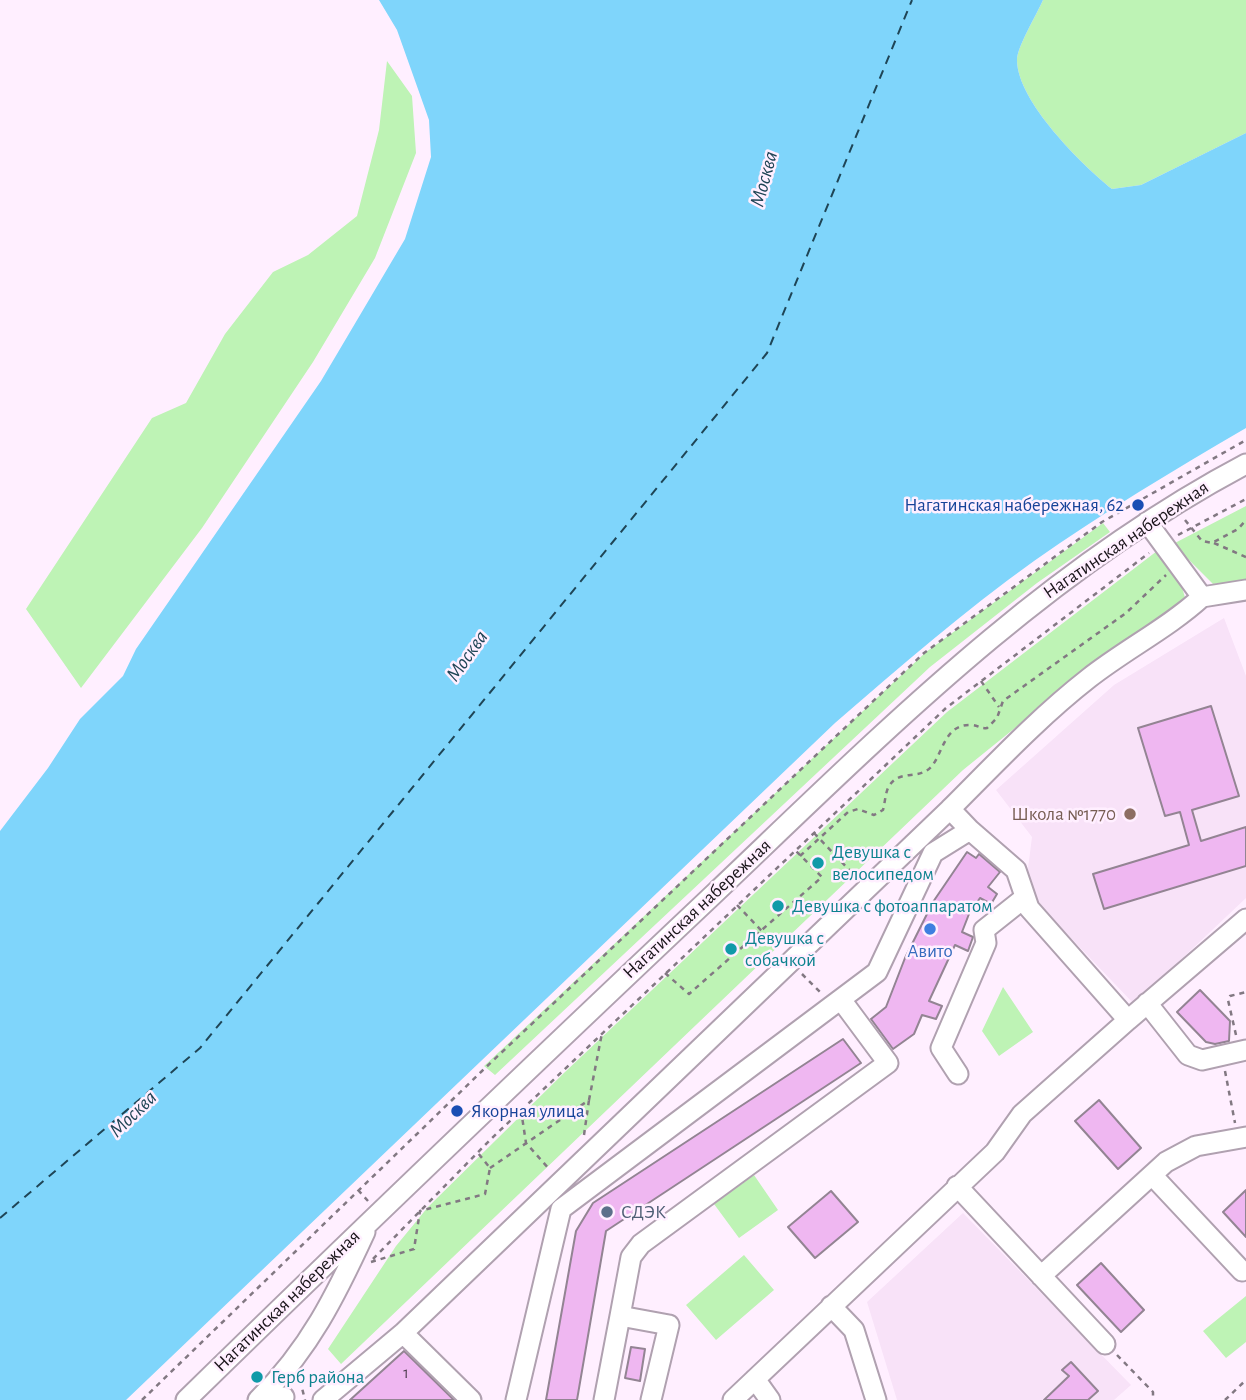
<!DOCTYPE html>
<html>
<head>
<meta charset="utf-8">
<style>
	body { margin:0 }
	canvas { display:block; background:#ffefff }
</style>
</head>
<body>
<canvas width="1246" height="1400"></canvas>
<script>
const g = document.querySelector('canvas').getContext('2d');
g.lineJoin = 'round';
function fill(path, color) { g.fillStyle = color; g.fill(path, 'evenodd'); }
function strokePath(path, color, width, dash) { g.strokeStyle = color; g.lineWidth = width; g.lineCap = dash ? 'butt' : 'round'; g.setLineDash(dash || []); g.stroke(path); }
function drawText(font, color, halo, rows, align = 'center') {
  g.font = font + ' "Alegreya Sans",sans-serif'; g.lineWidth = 5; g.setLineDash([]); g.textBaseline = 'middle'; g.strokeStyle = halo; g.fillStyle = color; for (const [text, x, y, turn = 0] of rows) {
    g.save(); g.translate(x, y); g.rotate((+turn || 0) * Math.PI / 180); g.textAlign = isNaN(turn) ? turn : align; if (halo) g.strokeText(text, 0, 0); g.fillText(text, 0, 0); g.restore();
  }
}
fill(new Path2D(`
	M 1224,618 L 1246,676 L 1246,898 L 1134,1004 L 1046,912 L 1026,884 L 1032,837 L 996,790 L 1114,685 Z
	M 963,1213 L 1131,1385 L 1114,1400 L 897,1400 L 867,1302 Z`), '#f8e2f8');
fill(new Path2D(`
	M 1043,0 L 1246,0 L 1246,133 L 1141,185 L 1112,189 C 1082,165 1017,101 1017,60 C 1017,47 1037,14 1043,0 Z
	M 387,61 L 412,96 L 416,153 L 375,258 L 313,362 L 202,528 L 81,688 L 26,609 L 152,418 L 186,403 L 225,334 L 273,272 L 308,255 L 357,216 L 379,130 Z
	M 1246,506 L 1246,580 L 1213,584 L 1173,544 Z
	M 1103,523 L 1110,532 L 1037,583 L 930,667 L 495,1075 L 484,1066 L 926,652 Z
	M 1157,551 L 1179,577 L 1186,601 L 1114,648 L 963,770 L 341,1364 L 328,1349 L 396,1246 L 428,1207 L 565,1072 L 947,712 Z
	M 1003,987 L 1033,1032 L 999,1056 L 982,1031 Z
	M 754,1175 L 778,1210 L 739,1238 L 714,1204 Z
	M 744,1255 L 774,1290 L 716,1340 L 686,1305 Z
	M 1246,1296 L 1246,1342 L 1226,1358 L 1203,1331 Z`), '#bef3b5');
fill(new Path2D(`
	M 379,0 L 1043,0 C 1037,14 1017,47 1017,60 C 1017,101 1082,165 1112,189 L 1141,185 L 1246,133 L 1246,428 C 1174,470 1102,513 1034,561 C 964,611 900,667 835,723 L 126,1400 L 0,1400 L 0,831 L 48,768 L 80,719 L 123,676 L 136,649 L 321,381 L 405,239 L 431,157 L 429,120 L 397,30 Z`), '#7fd5fb');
strokePath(new Path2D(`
	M 0,1218 L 200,1048 L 767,353 L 912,0`), '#1f4556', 2, [9, 7]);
const building = new Path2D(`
	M 1211,706 L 1239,796 L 1192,810 L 1201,841 L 1246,827 L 1246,866 L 1104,909 L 1093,874 L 1189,845 L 1180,812 L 1165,816 L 1138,728 Z
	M 967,852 L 976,858 L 979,854 L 1000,872 L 988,887 L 997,894 L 991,904 L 980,898 L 969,914 L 962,932 L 973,937 L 968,951 L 955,945 L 929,1001 L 942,1006 L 936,1019 L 922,1015 L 914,1034 L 893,1049 L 871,1019 L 886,1007 L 905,958 L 933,902 Z
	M 1200,990 L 1230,1021 L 1229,1041 L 1215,1044 L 1206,1042 L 1177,1012 Z
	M 843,1039 L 861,1063 L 606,1231 L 577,1400 L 546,1400 L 576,1231 L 593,1203 Z
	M 1099,1100 L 1141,1148 L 1118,1169 L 1075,1121 Z
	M 1246,1190 L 1246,1237 L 1223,1212 Z
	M 831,1191 L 858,1222 L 815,1258 L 788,1227 Z
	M 1101,1263 L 1144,1310 L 1121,1332 L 1077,1285 Z
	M 631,1347 L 645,1349 L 640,1381 L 625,1378 Z
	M 404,1351 L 454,1400 L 350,1400 Z
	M 1071,1362 L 1098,1391 L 1088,1400 L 1044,1400 L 1069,1376 L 1062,1370 Z`);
fill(building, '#efb7f1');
strokePath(building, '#938493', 2);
const minor = new Path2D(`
	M 1147,522 L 1202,597 L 1246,590
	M 950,809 C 995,764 1039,717 1089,678 C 1126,649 1168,628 1202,597
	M 1147,1003 L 1188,1055 L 1202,1060 L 1246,1050
	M 1128,1020 L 1246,919
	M 958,1074 L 941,1048 L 986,943 L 984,930 L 1023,899
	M 1152,1175 L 1242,1271
	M 957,1186 L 1105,1344
	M 1041,1276 L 1166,1162 L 1196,1146 L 1246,1137
	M 831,1306 L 854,1330 L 876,1400
	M 403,1333 L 471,1400
	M 755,1379 L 770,1400
	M 186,1400 C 361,1229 538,1060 716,892 C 881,735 1043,571 1246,464
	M 258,1400 C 309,1350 336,1295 365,1232
	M 276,1400 L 284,1397
	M 323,1400 L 403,1333 L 950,809 L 970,830
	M 516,1400 L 561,1209 L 877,972 L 933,853 L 970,830 L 1016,870 L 1029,908 L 1128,1020 L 1022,1114 L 995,1152 L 733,1400
	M 604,1400 L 620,1316
	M 651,1400 L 669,1325 L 620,1316 L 631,1257 L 641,1244 L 888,1063 L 842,1001`);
strokePath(minor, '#b0a1b0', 23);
strokePath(new Path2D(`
	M 1185,520 L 1202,541 L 1212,543 L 1238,529 L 1246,520
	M 1178,535 L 1246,499
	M 1214,543 L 1246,557
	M 981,681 L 999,707
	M 814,833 L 855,876
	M 800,856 L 848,812 L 858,809 L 874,815 L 883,810 C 885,803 885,795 888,788 C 898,768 918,781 931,767 C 943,754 944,724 971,725 C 978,725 980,729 987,728 L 997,718 L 1003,701 L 1126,613 L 1166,575
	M 737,905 L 778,948
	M 665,973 L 689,994 L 822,877 L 796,851
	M 802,974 L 822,994
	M 1236,1035 L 1228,1000 L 1230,996 L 1246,992
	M 1225,1071 L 1235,1123
	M 521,1110 L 526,1143 L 550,1170
	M 584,1135 L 589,1100
	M 490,1168 L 589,1100 L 602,1033
	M 358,1190 L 368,1201
	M 373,1259 L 492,1138 L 946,708 L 1149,553
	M 371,1262 L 414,1249 L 420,1211 L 485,1194 L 490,1168 L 478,1153
	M 1117,1355 L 1153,1392 L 1153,1400
	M 300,1380 L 305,1400
	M 142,1400 L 482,1071 L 924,653 L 1102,522 L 1246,440
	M 1225,1400 L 1246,1380`), '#827882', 2.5, [5, 5]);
strokePath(minor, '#fff', 19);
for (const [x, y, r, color] of [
	[1138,505,7,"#1a4fb4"],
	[1130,814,7,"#8d6e63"],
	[818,863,7,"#0f9aa8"],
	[778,906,7,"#0f9aa8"],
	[930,929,7,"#3f7fe0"],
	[731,949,7,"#0f9aa8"],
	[457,1111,7,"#1a4fb4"],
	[607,1212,7,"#5c6f8a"],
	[257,1377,7,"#0f9aa8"]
]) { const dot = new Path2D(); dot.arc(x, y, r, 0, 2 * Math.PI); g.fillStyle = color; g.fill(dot); strokePath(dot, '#ffefff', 2.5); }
drawText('16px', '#4e3d4f', null, [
	["1",406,1373]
]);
drawText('19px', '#164399', '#ffefff', [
	["Нагатинская набережная, 62",1124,505],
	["Якорная улица",471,1111,"left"]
], 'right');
drawText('19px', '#191419', '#ffefff', [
	["Нагатинская набережная",1126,540,-34],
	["Нагатинская набережная",697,909,-43],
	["Нагатинская набережная",287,1301,-44]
]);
drawText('19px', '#785e54', '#ffefff', [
	["Школа №1770",1116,814]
], 'right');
drawText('19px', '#0d838f', '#ffefff', [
	["Девушка с",832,852],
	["велосипедом",832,874],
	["Девушка с фотоаппаратом",792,906],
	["Девушка с",745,938],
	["собачкой",745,960],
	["Герб района",271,1377]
], 'left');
drawText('19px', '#366cbe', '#ffefff', [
	["Авито",930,951]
]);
drawText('19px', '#4e5e75', '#ffefff', [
	["СДЭК",621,1212]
], 'left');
drawText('italic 21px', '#1f4556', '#ffefff', [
	["Москва",764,179,-75],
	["Москва",467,656,-55],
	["Москва",133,1114,-44]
]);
</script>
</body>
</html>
